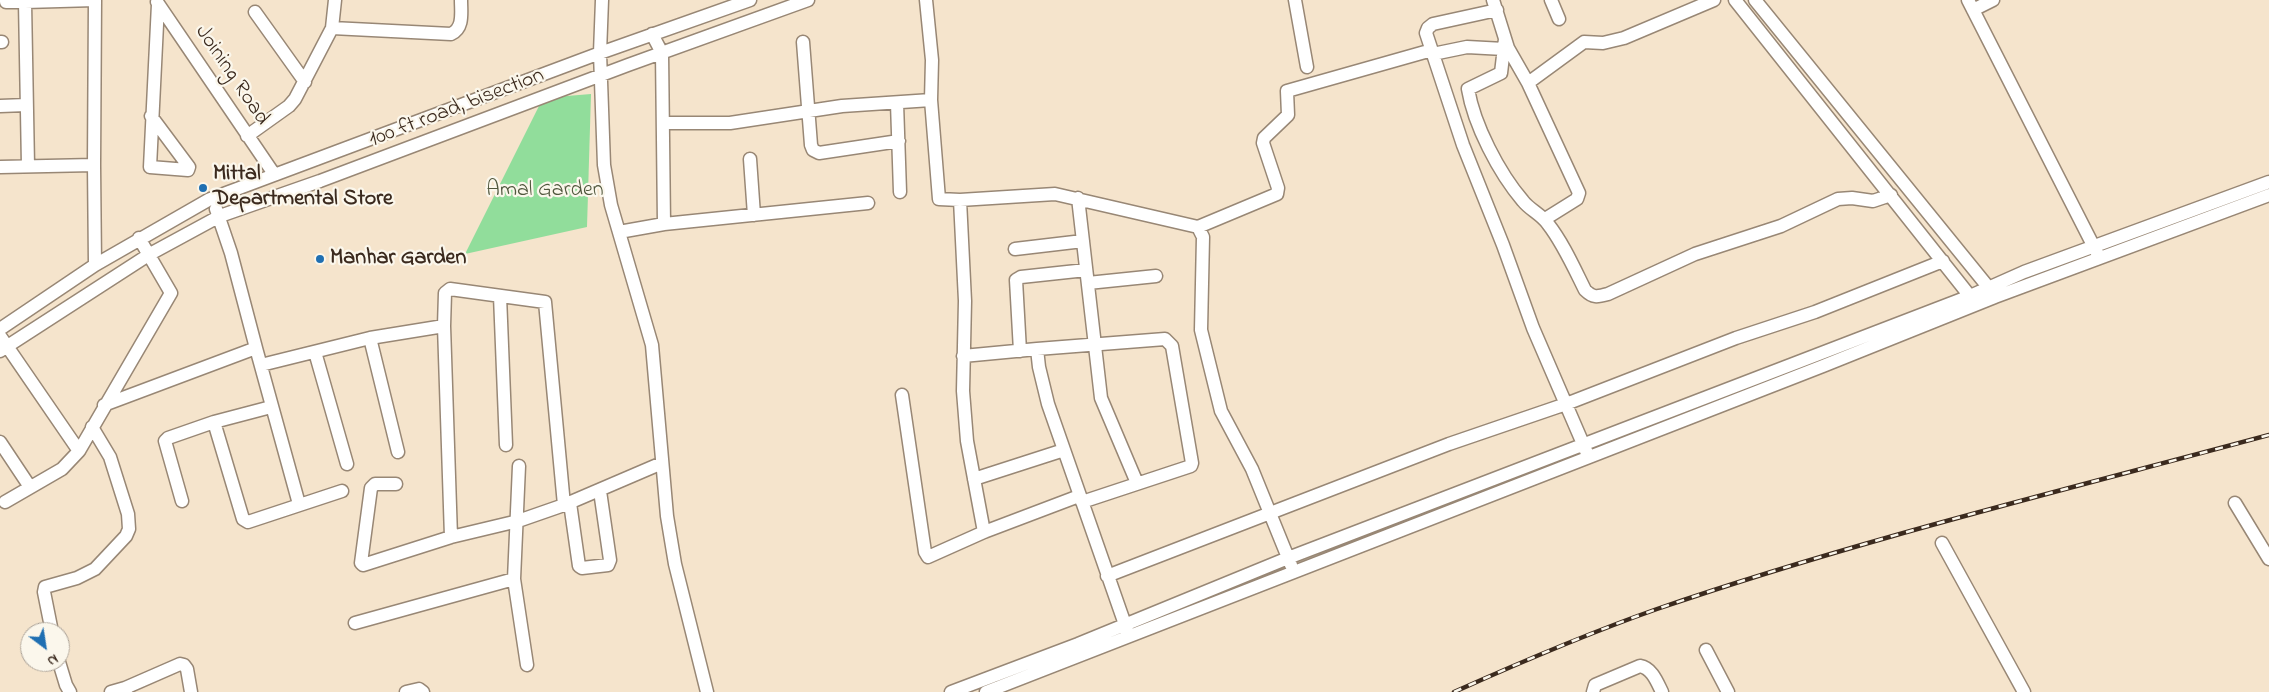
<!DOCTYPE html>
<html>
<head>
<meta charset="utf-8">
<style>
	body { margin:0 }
	#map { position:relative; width:2269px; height:692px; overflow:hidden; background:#f5e4cc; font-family:"Indie Flower",sans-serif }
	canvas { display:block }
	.north { position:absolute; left:20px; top:622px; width:50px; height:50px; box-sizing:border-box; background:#fbf7ec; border:1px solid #aea59a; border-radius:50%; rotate:149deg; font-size:14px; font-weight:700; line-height:20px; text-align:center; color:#3b2a1e }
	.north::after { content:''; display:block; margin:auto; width:18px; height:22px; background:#1f6fb2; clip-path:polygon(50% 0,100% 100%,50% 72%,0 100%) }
</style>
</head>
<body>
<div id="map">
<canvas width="2269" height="692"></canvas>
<div class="north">N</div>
</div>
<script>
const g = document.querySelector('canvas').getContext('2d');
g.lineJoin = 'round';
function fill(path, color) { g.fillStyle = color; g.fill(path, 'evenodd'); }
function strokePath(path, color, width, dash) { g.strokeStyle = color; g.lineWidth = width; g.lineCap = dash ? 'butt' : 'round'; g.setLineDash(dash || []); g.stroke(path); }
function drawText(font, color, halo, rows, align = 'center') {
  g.font = font + ' "Indie Flower",sans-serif'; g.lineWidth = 4.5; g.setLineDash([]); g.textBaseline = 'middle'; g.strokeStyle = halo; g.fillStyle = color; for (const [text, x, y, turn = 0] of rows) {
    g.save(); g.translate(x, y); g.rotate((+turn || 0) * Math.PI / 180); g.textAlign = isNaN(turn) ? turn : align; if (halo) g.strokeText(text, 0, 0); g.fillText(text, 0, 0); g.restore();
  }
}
fill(new Path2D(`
	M 591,94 L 587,227 L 465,254 L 543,98 Z`), '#91dd9b');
const minor = new Path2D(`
	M 6,0 L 6,2 L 25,2 L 28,166
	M 602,0 L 600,53 L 604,165 L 611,205 L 652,345 L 667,516 L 675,564 L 707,692
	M 926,0 L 932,60 L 931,100
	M 1295,0 L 1307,67
	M 1493,0 L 1508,48 L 1528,83 L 1579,193 L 1577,199 L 1545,219
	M 1551,0 L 1559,19
	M 1735,0 L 1973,300
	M 1755,0 L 1993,293
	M 1968,0 L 2097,253
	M 25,2 L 95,0
	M 157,2 L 274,174
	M 1497,10 L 1433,24 L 1428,28 L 1426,33 L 1463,145 L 1503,245 L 1533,328 L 1587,453
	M 1973,10 L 1993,0
	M 255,12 L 305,82
	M 332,28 L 451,34 C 464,28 461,13 461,0
	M 652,34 L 662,53 L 664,224
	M 1505,39 L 1501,73 L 1468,89 C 1474,125 1499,173 1523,201 C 1530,210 1541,214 1548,224 C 1563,243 1574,268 1585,290 C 1593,298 1597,297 1608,294 L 1695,254 L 1781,226 L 1838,199 L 1852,198 L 1873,201 L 1891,195
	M 0,42 L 2,42
	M 803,42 L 811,145 L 813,150 L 819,153 L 899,141
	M 1433,54 L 1467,47 L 1504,49
	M 1528,83 L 1584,42 L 1603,43 L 1624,38 L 1714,0
	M 897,103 L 900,192
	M 0,106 L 26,105
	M 151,116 L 189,167 L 188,170 L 150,167 L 158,4
	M 663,123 L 730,123 L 842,106 L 931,100 L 939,199 L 960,200 L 1055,194 L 1198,227 L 1203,237 L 1201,330 L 1221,411 L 1252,469 L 1291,565
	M 247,136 L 289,106 L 295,99 L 332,28 L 335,0
	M 750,159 L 754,215
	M 94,165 L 95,0
	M 0,167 L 94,165 L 95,265
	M 1078,198 L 1101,398 L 1137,483
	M 960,200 L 965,301 L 963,391 L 967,441 L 984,532
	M 216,209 L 231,253 L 256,348
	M 1198,227 L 1277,194 L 1278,188 L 1263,143 L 1264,138 L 1288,115 L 1287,91 L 1432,50
	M 619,232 L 664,224 L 868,203
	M 1015,249 L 1083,241
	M 1088,283 L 1156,276
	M 500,296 L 506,445
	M 0,329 L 95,265 L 210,199 L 600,53 L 750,0
	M 0,336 L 79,451 L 62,469 L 5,502
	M 370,338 L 398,452
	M 1037,349 L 1165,339 L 1172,346 L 1192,463 L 1191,466 L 1082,502
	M 0,351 L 150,254 L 220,216 L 320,181 L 628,65 L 808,0
	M 1020,351 L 1016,280 L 1021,277 L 1086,270
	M 315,352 L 347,464
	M 963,356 L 1037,349 L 1039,367 L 1048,404 L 1128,633
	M 261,365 L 370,338 L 444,326
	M 902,395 L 925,552 L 928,557 L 984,532 L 1079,496
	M 104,405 L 256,348 L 299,504
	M 271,407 L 214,422 L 243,519 L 248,522 L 342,491
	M 0,442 L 30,487
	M 79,451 L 171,293 L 139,238
	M 519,466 L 514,579 L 527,665
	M 974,479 L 1064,450
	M 396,484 L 375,484 L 371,488 L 361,563 L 363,565 L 451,537 L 518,521 L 564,505 L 662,463
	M 182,501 L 165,441 L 168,438 L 214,422
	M 570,503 L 579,566 L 582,568 L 608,565 L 610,560 L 600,491
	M 2235,503 L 2269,559
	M 451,537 L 444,326 L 445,293 L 450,289 L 545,302 L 564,505
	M 1942,543 L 2024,692
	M 1107,576 L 1449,444 L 1566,404 L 1736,338 L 1815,312 L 1943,261
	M 355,623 L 514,579
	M 52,632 L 44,592 L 45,587 L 77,578 L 95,569 L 126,536 L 129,529 L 128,514 L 110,457 L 92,427
	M 1706,650 L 1728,692
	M 59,662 L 66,685 L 70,692
	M 111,692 L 125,688
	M 126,692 L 125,688 L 180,664 L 184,665 L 187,669 L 191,692
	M 406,692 L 419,689 L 423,692
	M 951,692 L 1078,644 L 1288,558 L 1970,296 L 2024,272 L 2269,182
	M 986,692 L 1823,366 L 1995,297 L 2269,195
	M 1593,692 L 1595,685 L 1640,666 C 1652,668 1657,682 1662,692`);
strokePath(minor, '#988775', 15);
strokePath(minor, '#fff', 12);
const rail = new Path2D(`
	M 1454,692 C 1521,662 1589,633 1657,609 C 1858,540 2065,490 2269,435`);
strokePath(rail, '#3b2a1e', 4.5);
strokePath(rail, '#fbf7ec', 2.5, [8]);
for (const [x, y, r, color] of [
	[203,188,5,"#1f6fb2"],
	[320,259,5,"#1f6fb2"]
]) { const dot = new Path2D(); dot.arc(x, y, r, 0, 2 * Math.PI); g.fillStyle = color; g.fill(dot); strokePath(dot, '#fbf7ec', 2); }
drawText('22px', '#3b2a1e', '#fbf7ec', [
	["Joining Road",231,76,56],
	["100 ft road, bisection",457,109,-21]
]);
drawText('bold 22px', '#3b2a1e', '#fbf7ec', [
	["Mittal",213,175],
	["Departmental Store",213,200],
	["Manhar Garden",330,259]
], 'left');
drawText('22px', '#50573d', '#fbf7ec', [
	["Amal Garden",545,191]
]);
</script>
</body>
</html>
